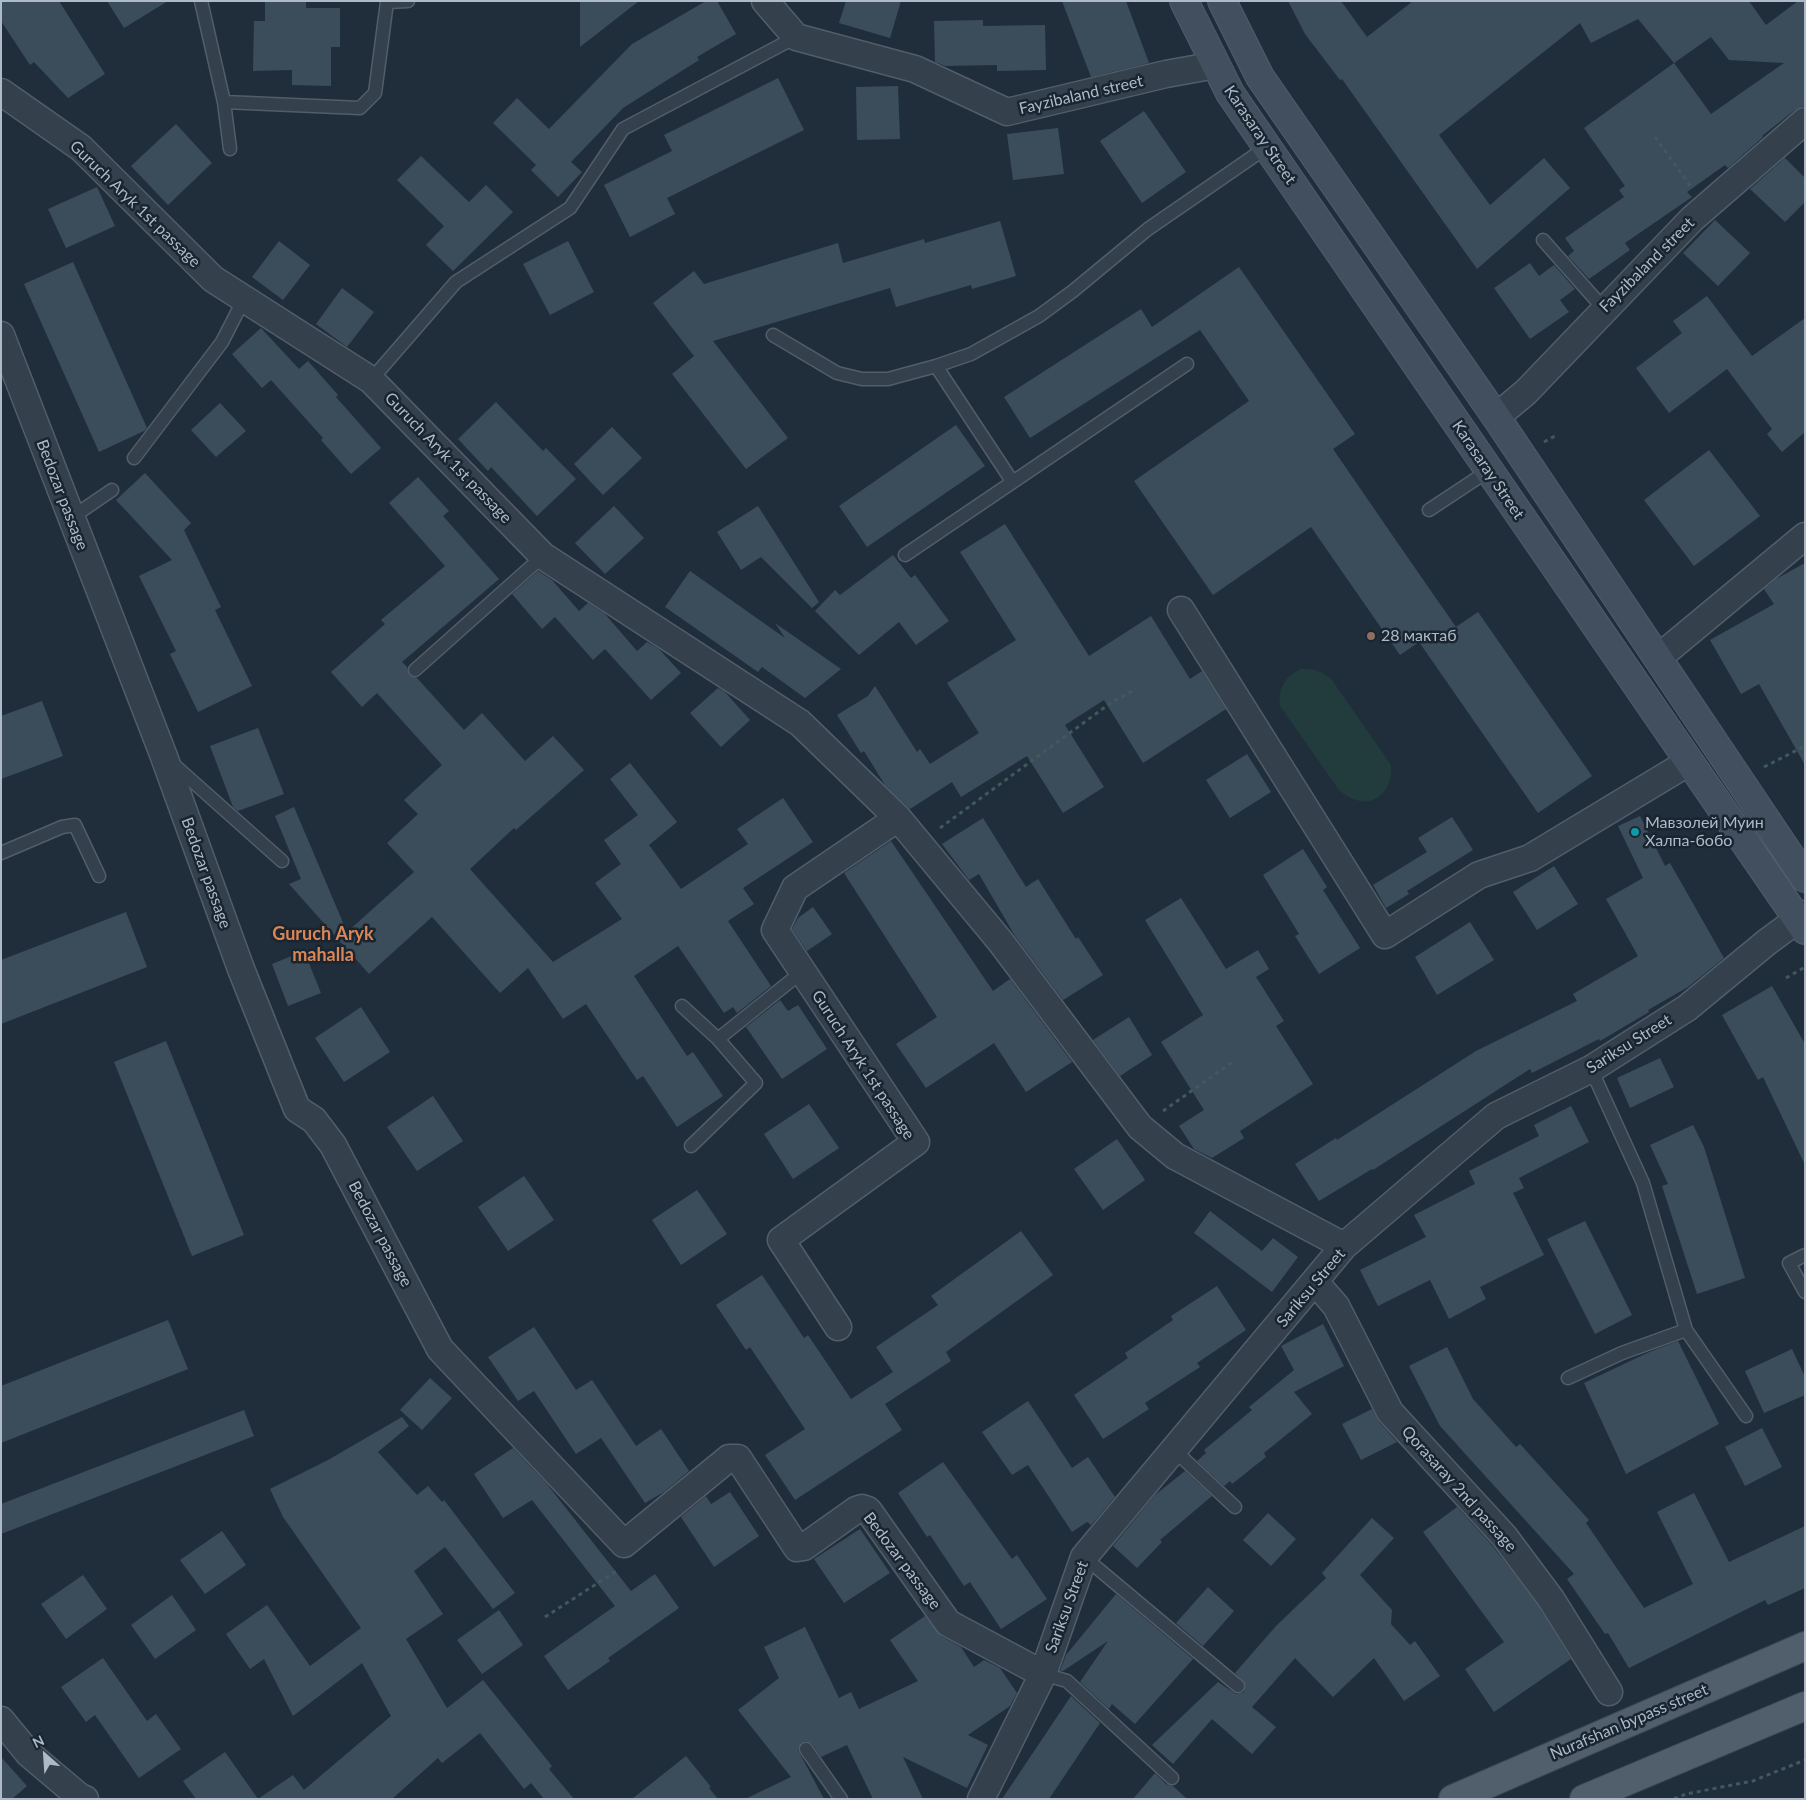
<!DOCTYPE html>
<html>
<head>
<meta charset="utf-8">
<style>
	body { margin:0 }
	#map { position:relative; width:1806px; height:1800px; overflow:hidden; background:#202e3c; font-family:Lato,sans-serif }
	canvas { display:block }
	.frame { position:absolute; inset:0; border:2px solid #afbac8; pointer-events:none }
	.north { position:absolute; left:20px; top:1730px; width:50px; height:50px; -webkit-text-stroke:4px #192530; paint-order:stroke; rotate:334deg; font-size:14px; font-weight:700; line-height:20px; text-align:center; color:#afbac8 }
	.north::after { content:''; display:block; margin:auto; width:18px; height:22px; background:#afbac8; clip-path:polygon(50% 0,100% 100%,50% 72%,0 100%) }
</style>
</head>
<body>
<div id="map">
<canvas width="1806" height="1800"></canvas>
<div class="frame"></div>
<div class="north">N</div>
</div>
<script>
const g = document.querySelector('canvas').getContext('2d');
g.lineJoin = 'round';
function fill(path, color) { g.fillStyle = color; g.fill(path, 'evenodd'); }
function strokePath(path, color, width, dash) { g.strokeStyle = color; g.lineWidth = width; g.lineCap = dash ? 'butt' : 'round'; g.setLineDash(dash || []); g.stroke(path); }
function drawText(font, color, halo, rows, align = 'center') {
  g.font = font + ' Lato,sans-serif'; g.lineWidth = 5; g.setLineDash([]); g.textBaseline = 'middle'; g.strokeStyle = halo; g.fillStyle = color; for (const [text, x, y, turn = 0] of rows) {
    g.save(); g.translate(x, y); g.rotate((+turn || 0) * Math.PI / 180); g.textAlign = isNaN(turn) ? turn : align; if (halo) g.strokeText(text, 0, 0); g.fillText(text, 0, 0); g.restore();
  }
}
fill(new Path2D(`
	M 1301,669 C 1315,669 1322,671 1332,680 L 1391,765 C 1393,799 1364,813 1339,790 L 1280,706 C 1278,687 1285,677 1301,669 Z`), '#223c3d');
fill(new Path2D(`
	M 1,1 L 59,1 L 105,74 L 68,98 L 34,62 L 30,65 L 1,21 Z
	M 107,1 L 168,1 L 124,28 Z
	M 265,1 L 306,1 L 306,8 L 340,8 L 340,47 L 331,47 L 331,86 L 292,85 L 292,70 L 253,71 L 254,21 L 265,21 Z
	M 580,1 L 639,1 L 580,47 Z
	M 706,1 L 717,1 L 736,34 L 697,57 L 699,60 L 623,108 L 571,162 L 582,172 L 558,197 L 531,170 L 536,165 L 493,123 L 517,98 L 549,129 L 632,44 Z
	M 846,1 L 901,1 L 890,38 L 839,23 Z
	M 1062,1 L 1126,1 L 1149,63 L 1091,77 Z
	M 1288,1 L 1341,1 L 1367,37 L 1413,1 L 1749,1 L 1766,25 L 1798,1 L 1805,1 L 1805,105 L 1795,110 L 1762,136 L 1763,137 L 1728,168 L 1725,165 L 1687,192 L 1692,197 L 1625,243 L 1630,250 L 1589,279 L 1568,256 L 1574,251 L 1565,238 L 1624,197 L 1619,190 L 1625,186 L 1584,128 L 1674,63 L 1638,19 L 1591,43 L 1580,23 L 1439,135 L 1490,205 L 1544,158 L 1570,188 L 1477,269 L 1342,79 L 1340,80 L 1305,34 ZM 1711,37 L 1729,60 L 1784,63 L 1711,114 L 1674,63 Z
	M 983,20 L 983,26 L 1045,25 L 1046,70 L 997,71 L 997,65 L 945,66 L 935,62 L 934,21 Z
	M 778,78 L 804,130 L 667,198 L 675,214 L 630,237 L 604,185 L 672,151 L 664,135 Z
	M 898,86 L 900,139 L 857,140 L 856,87 Z
	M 1144,111 L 1186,172 L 1142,203 L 1100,141 Z
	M 176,124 L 212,163 L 168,205 L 131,166 Z
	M 1058,128 L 1064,174 L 1013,180 L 1007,134 Z
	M 421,156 L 469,202 L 486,185 L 513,212 L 453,271 L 426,245 L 444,226 L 397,180 Z
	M 1785,158 L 1805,178 L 1805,202 L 1785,222 L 1750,189 Z
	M 97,187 L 115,226 L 66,248 L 48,209 Z
	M 1715,220 L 1750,253 L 1718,286 L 1683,253 Z
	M 1000,221 L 1016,276 L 972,289 L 971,285 L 896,307 L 890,288 L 713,341 L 788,438 L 746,469 L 672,374 L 694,356 L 653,303 L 694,271 L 704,284 L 838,243 L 843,263 L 924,239 L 925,243 Z
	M 279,241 L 310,265 L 283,300 L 252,277 Z
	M 568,241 L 594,292 L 550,315 L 523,264 Z
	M 73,262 L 147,428 L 144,431 L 99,452 L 24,284 Z
	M 1530,263 L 1539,276 L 1554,265 L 1575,289 L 1560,300 L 1569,312 L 1530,339 L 1494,288 Z
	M 1239,267 L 1355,434 L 1333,449 L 1397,542 L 1456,627 L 1478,612 L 1592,776 L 1538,813 L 1419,642 L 1400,655 L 1311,527 L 1213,595 L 1134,481 L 1249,401 L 1200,330 L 1030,438 L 1004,397 L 1141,309 L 1152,327 Z
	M 342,288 L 374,312 L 347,347 L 316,324 Z
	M 1707,296 L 1752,356 L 1805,318 L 1805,432 L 1782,452 L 1767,434 L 1772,429 L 1727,369 L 1669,413 L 1636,368 L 1682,333 L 1673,321 Z
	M 261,328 L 299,369 L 308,361 L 338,395 L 336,397 L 381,448 L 351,474 L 321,440 L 323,438 L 271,380 L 262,388 L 232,354 Z
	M 496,402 L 543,451 L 546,448 L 576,479 L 537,516 L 491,467 L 488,471 L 458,439 Z
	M 220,403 L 246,431 L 216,457 L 191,430 Z
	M 956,425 L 985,466 L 867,547 L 839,506 Z
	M 612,427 L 642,458 L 603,495 L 574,464 Z
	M 1709,450 L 1760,516 L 1694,566 L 1644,500 Z
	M 145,473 L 191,523 L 184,530 L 221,607 L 215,610 L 252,686 L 198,712 L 170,654 L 176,651 L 139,576 L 172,560 L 116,500 Z
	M 418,477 L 449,511 L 443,516 L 499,579 L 402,662 L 407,667 L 409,675 L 417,678 L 464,730 L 482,713 L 525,761 L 553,736 L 584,770 L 516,830 L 514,828 L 470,869 L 553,962 L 622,919 L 595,883 L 621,864 L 604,840 L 638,815 L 610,779 L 630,763 L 677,822 L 649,845 L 681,889 L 748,844 L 737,829 L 783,798 L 813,842 L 743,888 L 754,904 L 728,921 L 771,986 L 737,1013 L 733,1007 L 724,1013 L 678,946 L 634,976 L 687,1056 L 693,1052 L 723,1096 L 677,1127 L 643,1076 L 637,1080 L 586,1004 L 563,1019 L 528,968 L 500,993 L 432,917 L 369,974 L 289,884 L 301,879 L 275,816 L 294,807 L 347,932 L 414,872 L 387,843 L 418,814 L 404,800 L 442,765 L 377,693 L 362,707 L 331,672 L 385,624 L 381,620 L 445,566 L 389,503 Z
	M 614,506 L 644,538 L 605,574 L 575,543 Z
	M 758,506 L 819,602 L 812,608 L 761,557 L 741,570 L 717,532 Z
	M 1005,524 L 1089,656 L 1151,616 L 1190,679 L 1202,671 L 1226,709 L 1143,763 L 1104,700 L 1065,725 L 1104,787 L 1063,813 L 1027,756 L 961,797 L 952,782 L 910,809 L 885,785 L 864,751 L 861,753 L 837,715 L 868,696 L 875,686 L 917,752 L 920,749 L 930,764 L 979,733 L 947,683 L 1016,640 L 960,552 Z
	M 893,555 L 911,578 L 915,575 L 949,621 L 916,645 L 899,622 L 859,655 L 815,611 L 835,590 L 840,595 Z
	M 1805,563 L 1805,765 L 1759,684 L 1741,694 L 1710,640 L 1774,604 L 1764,589 L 1776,579 Z
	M 538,571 L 552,580 L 579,611 L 588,603 L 605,614 L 637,651 L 647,642 L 659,649 L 681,673 L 651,700 L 605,649 L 593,660 L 555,617 L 542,629 L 512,594 Z
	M 690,571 L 785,638 L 775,623 L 841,669 L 805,698 L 762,667 L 758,672 L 665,607 Z
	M 718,688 L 725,692 L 750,720 L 721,747 L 690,713 Z
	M 42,701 L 63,756 L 1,779 L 1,716 Z
	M 258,728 L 284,794 L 238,811 L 233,807 L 210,746 Z
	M 1247,754 L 1271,792 L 1230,818 L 1206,780 Z
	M 1640,816 L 1665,866 L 1670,863 L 1724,958 L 1688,987 L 1648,1010 L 1649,1012 L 1600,1041 L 1599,1039 L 1532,1073 L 1530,1069 L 1373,1170 L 1372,1169 L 1319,1201 L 1295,1164 L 1336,1138 L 1337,1140 L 1476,1051 L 1577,1001 L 1573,994 L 1638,956 L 1606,899 L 1643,878 L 1618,826 Z
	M 1452,817 L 1473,850 L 1407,891 L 1409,894 L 1386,908 L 1373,885 L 1427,852 L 1418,838 Z
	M 983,818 L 1026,887 L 1038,879 L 1076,939 L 1078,937 L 1103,975 L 1063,1000 L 1015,936 L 979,874 L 969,880 L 942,844 Z
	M 891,841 L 993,991 L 1010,979 L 1072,1062 L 1026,1092 L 994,1043 L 926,1088 L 896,1044 L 937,1017 L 844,873 Z
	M 1303,849 L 1327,887 L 1323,890 L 1360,948 L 1319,974 L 1295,936 L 1299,934 L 1263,875 Z
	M 1554,866 L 1578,904 L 1537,930 L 1513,892 Z
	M 1181,898 L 1226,969 L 1258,950 L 1269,969 L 1256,977 L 1284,1021 L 1276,1026 L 1313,1084 L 1240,1131 L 1244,1138 L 1212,1158 L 1194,1149 L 1179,1126 L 1204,1110 L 1161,1042 L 1203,1015 L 1145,920 Z
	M 813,907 L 832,934 L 807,951 L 792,929 L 798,918 Z
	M 126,912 L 147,967 L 1,1024 L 1,960 Z
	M 1470,922 L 1494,960 L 1437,995 L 1415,957 Z
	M 304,951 L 321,993 L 288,1006 L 272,964 Z
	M 1772,986 L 1805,1044 L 1805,1165 L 1763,1077 L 1758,1080 L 1722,1015 Z
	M 780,1000 L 788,1011 L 798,1005 L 827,1049 L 782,1079 L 746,1027 Z
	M 361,1007 L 390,1052 L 344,1082 L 315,1038 Z
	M 1129,1017 L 1152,1055 L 1120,1076 L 1093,1040 Z
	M 166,1041 L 244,1235 L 192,1256 L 114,1062 Z
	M 1660,1058 L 1674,1087 L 1630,1108 L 1617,1078 Z
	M 433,1096 L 463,1141 L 417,1171 L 387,1127 Z
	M 809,1104 L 839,1148 L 793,1179 L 764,1134 Z
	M 1571,1106 L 1589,1142 L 1519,1178 L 1524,1188 L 1513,1193 L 1544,1255 L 1480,1287 L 1486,1299 L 1449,1319 L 1430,1280 L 1378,1306 L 1360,1270 L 1426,1237 L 1414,1215 L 1475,1184 L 1469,1171 L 1539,1136 L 1534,1125 Z
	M 1693,1125 L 1704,1147 L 1745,1278 L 1697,1294 L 1662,1186 L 1668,1184 L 1650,1145 Z
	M 1117,1139 L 1145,1180 L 1103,1210 L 1074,1169 Z
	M 524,1176 L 554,1220 L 508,1251 L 478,1207 Z
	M 697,1190 L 727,1234 L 681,1265 L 652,1220 Z
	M 1210,1211 L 1262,1251 L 1273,1238 L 1298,1257 L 1272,1292 L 1194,1233 Z
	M 1585,1221 L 1632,1315 L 1595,1334 L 1547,1239 Z
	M 1021,1231 L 1053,1275 L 946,1352 L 951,1361 L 885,1404 L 902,1430 L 795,1500 L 765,1455 L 805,1429 L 750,1347 L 746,1350 L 716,1305 L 762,1275 L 804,1338 L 808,1335 L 851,1399 L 893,1372 L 876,1347 L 938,1305 L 931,1296 Z
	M 1217,1286 L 1246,1330 L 1197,1363 L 1200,1367 L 1145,1403 L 1149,1409 L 1103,1439 L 1074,1395 L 1128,1358 L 1125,1353 L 1173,1320 L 1171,1316 Z
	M 168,1320 L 188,1369 L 1,1443 L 1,1386 Z
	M 1323,1324 L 1344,1366 L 1294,1392 L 1312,1414 L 1264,1453 L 1266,1457 L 1232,1484 L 1230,1481 L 1224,1486 L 1197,1461 L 1206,1453 L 1204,1450 L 1252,1410 L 1249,1407 L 1294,1370 L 1281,1346 Z
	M 534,1327 L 576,1390 L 592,1380 L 636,1446 L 661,1429 L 689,1471 L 664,1492 L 645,1503 L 601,1438 L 576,1454 L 534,1391 L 518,1401 L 488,1357 Z
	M 1678,1341 L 1719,1424 L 1626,1474 L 1584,1383 L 1647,1353 Z
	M 1447,1347 L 1473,1399 L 1516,1447 L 1520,1444 L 1589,1520 L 1586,1523 L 1644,1608 L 1693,1584 L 1657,1512 L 1694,1493 L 1729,1562 L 1805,1526 L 1805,1588 L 1768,1605 L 1765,1600 L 1629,1668 L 1608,1633 L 1605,1634 L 1567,1579 L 1574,1574 L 1440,1426 L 1409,1366 Z
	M 1792,1349 L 1805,1377 L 1805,1395 L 1764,1413 L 1745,1371 Z
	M 430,1378 L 452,1398 L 422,1430 L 400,1410 Z
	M 1028,1401 L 1072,1468 L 1088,1457 L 1115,1497 L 1091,1525 L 1087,1522 L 1072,1532 L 1028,1465 L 1012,1475 L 982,1432 Z
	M 1372,1409 L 1379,1422 L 1397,1442 L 1361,1460 L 1342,1424 Z
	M 244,1410 L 254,1436 L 1,1534 L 1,1504 Z
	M 402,1417 L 409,1426 L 378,1452 L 417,1495 L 428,1486 L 442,1502 L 444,1500 L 515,1593 L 493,1609 L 445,1547 L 414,1571 L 443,1614 L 406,1639 L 447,1708 L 483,1680 L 552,1766 L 549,1769 L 574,1799 L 544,1799 L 531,1783 L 524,1789 L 480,1733 L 442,1763 L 438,1758 L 392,1799 L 258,1799 L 293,1775 L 304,1790 L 391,1716 L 362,1663 L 293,1716 L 264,1659 L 250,1669 L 226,1634 L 267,1605 L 310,1666 L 361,1628 L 283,1517 L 270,1489 L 328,1460 Z
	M 1762,1428 L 1782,1467 L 1745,1486 L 1725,1447 Z
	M 513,1448 L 547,1484 L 631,1591 L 655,1574 L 679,1608 L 608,1658 L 610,1661 L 568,1690 L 544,1656 L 615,1606 L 532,1500 L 503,1518 L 474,1474 Z
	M 943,1462 L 1012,1559 L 1017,1555 L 1047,1599 L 1001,1629 L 970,1582 L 964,1586 L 930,1535 L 927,1537 L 898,1493 Z
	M 1185,1471 L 1212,1496 L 1160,1540 L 1162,1542 L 1137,1568 L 1113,1546 L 1155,1495 Z
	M 730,1492 L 759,1536 L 714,1567 L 681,1517 L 706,1496 L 711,1504 Z
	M 1457,1507 L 1490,1543 L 1512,1571 L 1539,1607 L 1571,1659 L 1494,1712 L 1465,1669 L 1504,1642 L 1423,1532 Z
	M 1268,1513 L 1296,1539 L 1271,1566 L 1243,1540 Z
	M 1372,1518 L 1394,1538 L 1360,1575 L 1392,1610 L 1391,1624 L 1410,1645 L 1415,1641 L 1440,1676 L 1404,1701 L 1374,1658 L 1333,1697 L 1295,1658 L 1252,1707 L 1276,1727 L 1252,1754 L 1212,1719 L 1173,1764 L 1152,1745 L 1218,1682 L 1236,1694 L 1244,1692 L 1245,1683 L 1235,1673 L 1276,1626 L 1326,1578 L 1322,1573 Z
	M 860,1529 L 890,1573 L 844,1603 L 814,1559 Z
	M 222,1531 L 246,1565 L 205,1594 L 180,1560 Z
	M 83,1575 L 107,1609 L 66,1639 L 41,1604 Z
	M 1208,1587 L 1234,1611 L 1203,1646 L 1176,1623 Z
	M 1116,1594 L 1193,1659 L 1135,1724 L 1112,1704 L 1109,1709 L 1080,1682 L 1108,1641 L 1063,1671 L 1060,1671 L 1066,1655 Z
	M 172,1595 L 196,1630 L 155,1659 L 131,1625 Z
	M 499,1610 L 523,1645 L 482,1674 L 457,1640 Z
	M 925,1616 L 941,1636 L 961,1647 L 974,1667 L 984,1660 L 1000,1668 L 1017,1693 L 1010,1706 L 968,1735 L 988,1745 L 967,1788 L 903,1757 L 923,1799 L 873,1799 L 847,1745 L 821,1757 L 812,1744 L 806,1741 L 801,1743 L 798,1750 L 824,1799 L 745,1799 L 791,1777 L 738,1710 L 779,1678 L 764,1647 L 805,1627 L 839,1698 L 851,1692 L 859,1709 L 918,1681 L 890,1640 Z
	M 103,1658 L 147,1721 L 156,1714 L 181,1749 L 139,1778 L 95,1715 L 86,1722 L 61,1687 Z
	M 1071,1696 L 1100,1723 L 1049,1799 L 1002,1799 Z
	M 225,1752 L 258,1799 L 196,1799 L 183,1781 Z
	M 686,1756 L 711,1787 L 709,1788 L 718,1799 L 632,1799 Z
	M 1,1757 L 27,1786 L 12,1799 L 1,1799 Z
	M 1155,1773 L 1166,1784 L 1173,1786 L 1187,1799 L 1133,1799 Z`), '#3b4d5b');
const service = new Path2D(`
	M 201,1 L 224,102 L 230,149
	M 224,102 L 360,108 L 375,93 L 387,2 L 408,1
	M 1543,240 L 1604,309
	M 773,335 L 837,373 L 862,379 L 888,379 L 936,366 L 971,354 L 1039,316 L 1073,291 L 1148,229 L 1267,147
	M 936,366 L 1012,481
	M 371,380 L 456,282 L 570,208 L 623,129 L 796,37
	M 134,458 L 222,342 L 244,299
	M 1429,510 L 1488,471
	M 71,518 L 112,490
	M 905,555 L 1187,364
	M 415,670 L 543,556
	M 172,763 L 282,861
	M 1,853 L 62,827 L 75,825 L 99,876
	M 682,1006 L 718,1039
	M 1591,1069 L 1643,1183 L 1686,1330 L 1746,1416
	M 691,1146 L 756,1083 L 718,1039 L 803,971
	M 1805,1255 L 1789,1263 L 1805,1292
	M 1568,1378 L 1622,1353 L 1686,1330
	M 1173,1449 L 1235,1507
	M 1084,1557 L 1238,1686
	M 1043,1674 L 1067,1681 L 1172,1778
	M 806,1749 L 841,1799`);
const minor = new Path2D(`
	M 765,1 L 796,37 L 915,69 L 1007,112 L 1166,74 L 1216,65
	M 1,92 L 81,148 L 213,279 L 371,380 L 543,556 L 800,723 L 898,818 L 1000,941 L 1140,1127 L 1175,1156 L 1344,1246
	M 1,335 L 163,754 L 241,969 L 297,1109 L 314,1120 L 333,1145 L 440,1349 L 624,1544 L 729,1458 L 738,1458 L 797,1548 L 804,1547 L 856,1510 L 862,1508 L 868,1510 L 948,1623 L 1043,1674
	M 1496,417 L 1526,392 L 1692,219 L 1805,121
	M 1181,610 L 1385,935 L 1479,875 L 1530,858 L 1689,762
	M 1658,658 L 1805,536
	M 1316,1283 L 1336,1306 L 1390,1412 L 1504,1536 L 1551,1599 L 1609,1692
	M 838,1327 L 781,1240 L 916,1142 L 775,930 L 795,888 L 898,818
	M 1,1720 L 29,1754 L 80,1797 L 85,1799
	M 981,1799 L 1043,1674 L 1084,1557 L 1344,1246 L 1496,1116 L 1591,1069 L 1687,1008 L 1767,942 L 1805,914`);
const secondary = new Path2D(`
	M 1184,1 L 1230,93 L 1805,930
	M 1222,1 L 1260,77 L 1496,417 L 1805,878`);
const primary = new Path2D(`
	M 1453,1799 L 1805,1646
	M 1584,1799 L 1805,1706`);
strokePath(service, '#525d6a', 15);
strokePath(minor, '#525d6a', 29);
strokePath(secondary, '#525d6a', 30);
strokePath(primary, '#3d4955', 30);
strokePath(new Path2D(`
	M 1655,137 L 1691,187
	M 1544,442 L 1555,436
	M 1764,767 L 1805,746
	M 940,828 L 1112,702 L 1136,689
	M 1786,978 L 1805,967
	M 1163,1111 L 1234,1061
	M 545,1617 L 618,1570
	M 1674,1799 L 1686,1794 L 1753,1781 L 1805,1760`), '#40595a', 3, [4, 4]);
strokePath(service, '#34404c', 12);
strokePath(minor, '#34404c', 26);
strokePath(secondary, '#414f5f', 28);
strokePath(primary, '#515f6c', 28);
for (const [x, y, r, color] of [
	[1371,636,5,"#8d6e63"],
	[1635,832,5,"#0f9aa8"]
]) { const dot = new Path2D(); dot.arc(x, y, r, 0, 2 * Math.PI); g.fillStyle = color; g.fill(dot); strokePath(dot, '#192530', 2); }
drawText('16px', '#afbac8', '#192530', [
	["Fayzibaland street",1081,95,-13],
	["Karasaray Street",1260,135,56],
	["Guruch Aryk 1st passage",135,204,44],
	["Fayzibaland street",1647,265,-45],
	["Guruch Aryk 1st passage",448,458,46],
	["Karasaray Street",1488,470,56],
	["Bedozar passage",62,495,69],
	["Bedozar passage",206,873,70],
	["Sariksu Street",1629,1044,-32],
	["Guruch Aryk 1st passage",863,1065,57],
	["Bedozar passage",380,1234,62],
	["Sariksu Street",1311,1288,-50],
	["Qorasaray 2nd passage",1459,1489,48],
	["Bedozar passage",902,1561,53],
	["Sariksu Street",1067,1607,-70],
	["Nurafshan bypass street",1629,1722,-23]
]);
drawText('16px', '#afbac8', '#192530', [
	["28 мактаб",1381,636],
	["Мавзолей Муин",1645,823],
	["Халпа-бобо",1645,841]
], 'left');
drawText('bold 18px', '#dc8555', '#192530', [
	["Guruch Aryk",323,934],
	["mahalla",323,955]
]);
</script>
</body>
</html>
